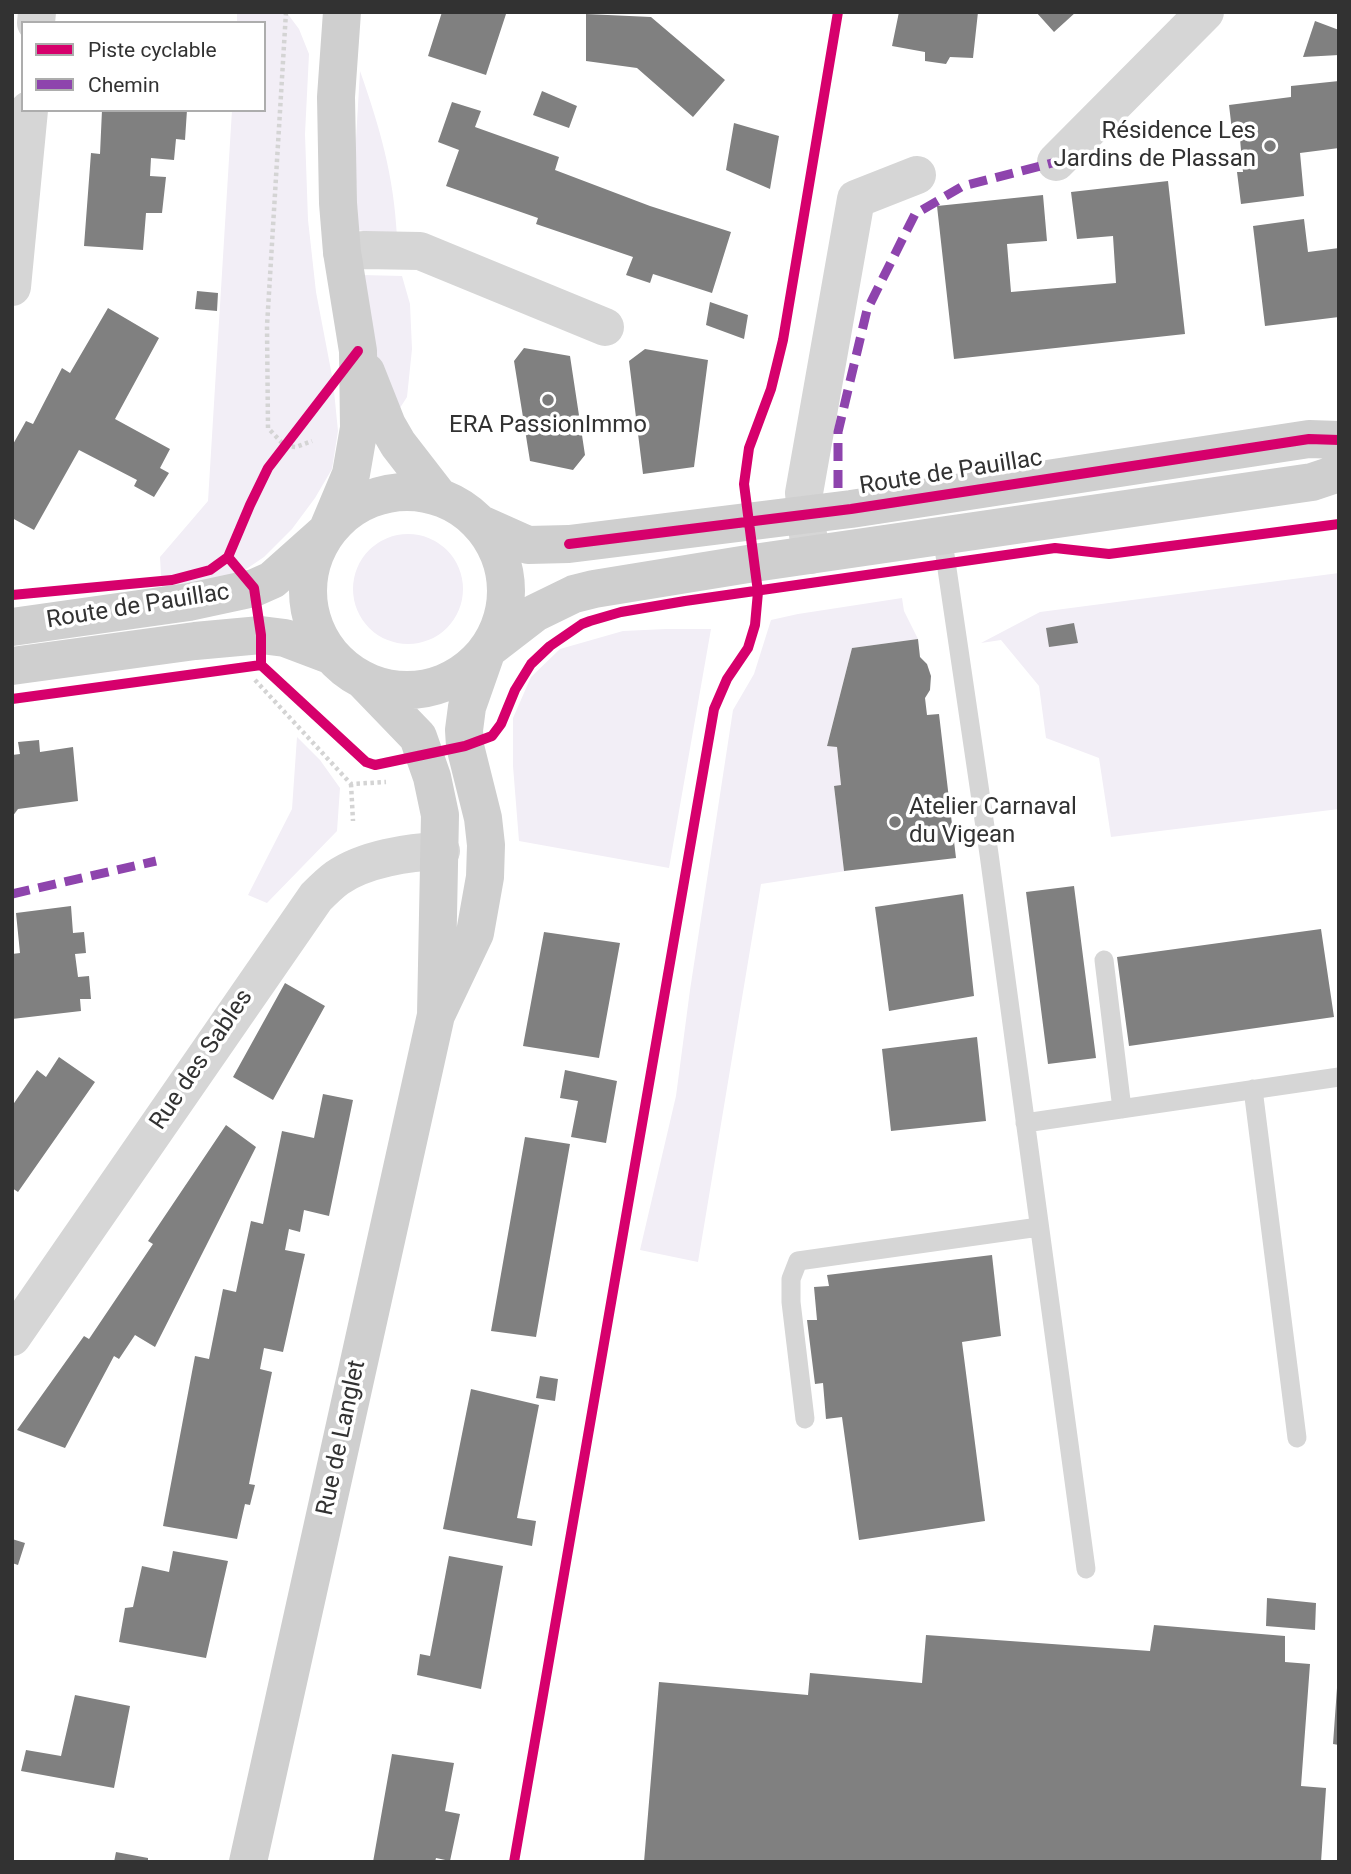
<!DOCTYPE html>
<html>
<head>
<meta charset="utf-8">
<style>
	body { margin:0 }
	#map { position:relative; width:1351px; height:1874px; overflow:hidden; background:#fff; font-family:Roboto,sans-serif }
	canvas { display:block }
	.frame { position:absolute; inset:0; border:14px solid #323232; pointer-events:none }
	.legend { position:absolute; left:21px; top:21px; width:245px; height:91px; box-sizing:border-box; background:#fff; border:2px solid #adadad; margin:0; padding:9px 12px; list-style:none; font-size:21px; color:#323232 }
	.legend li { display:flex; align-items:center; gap:14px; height:35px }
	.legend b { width:35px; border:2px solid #adadad }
</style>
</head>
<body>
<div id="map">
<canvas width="1351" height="1874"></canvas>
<div class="frame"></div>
<ul class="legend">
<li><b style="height:9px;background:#d6006c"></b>Piste cyclable</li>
<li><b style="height:9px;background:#8e44ad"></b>Chemin</li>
</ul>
</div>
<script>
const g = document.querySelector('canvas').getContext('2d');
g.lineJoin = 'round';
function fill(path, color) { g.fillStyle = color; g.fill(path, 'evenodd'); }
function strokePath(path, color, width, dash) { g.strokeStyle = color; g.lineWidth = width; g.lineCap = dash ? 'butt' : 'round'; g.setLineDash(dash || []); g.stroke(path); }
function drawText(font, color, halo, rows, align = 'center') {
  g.font = font + ' Roboto,sans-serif'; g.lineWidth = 7; g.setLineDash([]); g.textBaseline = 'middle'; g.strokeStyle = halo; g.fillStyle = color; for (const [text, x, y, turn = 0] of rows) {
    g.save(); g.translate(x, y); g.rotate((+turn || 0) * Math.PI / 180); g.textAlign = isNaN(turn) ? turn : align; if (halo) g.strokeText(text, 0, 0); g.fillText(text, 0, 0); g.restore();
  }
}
fill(new Path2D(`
	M 247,12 L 287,13 L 299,29 L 309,54 L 305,134 L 308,220 L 316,292 L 333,381 L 338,431 L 332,469 L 315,498 L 292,529 L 264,557 L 233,578 L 162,593 L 160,557 L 208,501 L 232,110 L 264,110 L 264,23 L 237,23 L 237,13 Z
	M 360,71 C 380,128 394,176 397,237 L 358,230 L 355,156 Z
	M 362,275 L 402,276 L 410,304 L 412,349 L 407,397 L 398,411 L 374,359 Z
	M353 589a55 55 0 1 1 110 0a55 55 0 1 1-110 0Z
	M 1339,573 L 1339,809 L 1111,837 L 1099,758 L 1046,738 L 1039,686 L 1001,640 L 981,643 L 1040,612 Z
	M 902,598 L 904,611 L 918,639 L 852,648 L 827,745 L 837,747 L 841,785 L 834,787 L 844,871 L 846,871 L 761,884 L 698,1262 L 640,1250 L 676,1096 L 690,990 L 733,710 L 754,674 L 771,620 L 798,614 Z
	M 666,629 L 711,629 L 669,868 L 519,841 L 513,766 L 513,718 L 531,677 L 560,649 L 623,631 Z
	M 297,737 L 320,760 L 340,788 L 337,831 L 267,903 L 248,895 L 292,809 Z`), '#f2eef6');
fill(new Path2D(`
	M 442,12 L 500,12 L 506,14 L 486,75 L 428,56 Z
	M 899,12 L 978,12 L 973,58 L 950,57 L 946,64 L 925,61 L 925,52 L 892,46 Z
	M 1036,12 L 1076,12 L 1054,32 Z
	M 586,14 L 651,17 L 725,80 L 693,117 L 637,68 L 586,61 Z
	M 1315,21 L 1339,30 L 1339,55 L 1303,57 Z
	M 1339,81 L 1339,148 L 1300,153 L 1304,196 L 1241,204 L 1237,172 L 1243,172 L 1240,139 L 1233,139 L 1229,105 L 1291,97 L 1291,86 Z
	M 542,91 L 577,106 L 569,128 L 533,115 Z
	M 452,102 L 481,111 L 475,127 L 559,157 L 555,170 L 650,206 L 731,232 L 712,293 L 653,274 L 650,283 L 626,275 L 633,257 L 536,224 L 538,218 L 446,186 L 459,150 L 438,142 Z
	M 102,110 L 187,110 L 185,140 L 176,139 L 174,160 L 151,158 L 150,176 L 166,177 L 162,213 L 146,213 L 143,250 L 84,246 L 91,153 L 100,154 Z
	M 734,123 L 779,136 L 770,189 L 726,170 Z
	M 1168,181 L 1185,334 L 954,359 L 937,206 L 1043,195 L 1047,241 L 1007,244 L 1011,292 L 1116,283 L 1113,236 L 1077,239 L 1071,192 Z
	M 1304,219 L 1308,252 L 1339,248 L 1339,317 L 1265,326 L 1253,226 Z
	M 197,291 L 218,293 L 217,311 L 195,309 Z
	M 710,302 L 748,315 L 744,339 L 706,325 Z
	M 108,308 L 159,338 L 115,419 L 170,449 L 160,468 L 169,473 L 154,497 L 134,486 L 137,480 L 79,450 L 34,530 L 12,518 L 12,446 L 26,421 L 33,424 L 62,368 L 70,373 Z
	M 524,348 L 570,356 L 585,455 L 573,470 L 530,461 L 514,361 Z
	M 645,349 L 708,360 L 694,467 L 643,474 L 629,361 Z
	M 1074,623 L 1078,643 L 1049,647 L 1046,628 Z
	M 918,639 L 920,657 L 927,664 L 931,676 L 930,690 L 925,698 L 927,715 L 939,714 L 956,858 L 844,871 L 834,786 L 841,785 L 837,747 L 827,746 L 852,648 Z
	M 39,740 L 40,752 L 73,747 L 78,801 L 18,809 L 12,817 L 12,755 L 20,754 L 18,742 Z
	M 1074,886 L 1096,1058 L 1048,1064 L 1026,892 Z
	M 963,894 L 974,996 L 889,1011 L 875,907 Z
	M 71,906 L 73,933 L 84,932 L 86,953 L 75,954 L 78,977 L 89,976 L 91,999 L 80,999 L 81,1011 L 12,1019 L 12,954 L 20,953 L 16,913 Z
	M 1321,929 L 1334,1017 L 1129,1046 L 1117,957 Z
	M 544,932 L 620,943 L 599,1058 L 523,1046 Z
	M 285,983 L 325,1006 L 273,1100 L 233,1077 Z
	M 977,1037 L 986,1121 L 891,1131 L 882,1049 Z
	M 59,1057 L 95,1082 L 18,1192 L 12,1188 L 12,1106 L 37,1070 L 46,1077 Z
	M 565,1070 L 617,1081 L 606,1143 L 571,1137 L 578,1101 L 560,1098 Z
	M 323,1094 L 353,1100 L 329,1216 L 304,1210 L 300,1232 L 289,1229 L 285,1250 L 305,1254 L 283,1352 L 264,1348 L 260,1369 L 272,1372 L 249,1484 L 255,1485 L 250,1505 L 245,1504 L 237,1539 L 163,1526 L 195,1356 L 209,1359 L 223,1289 L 236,1292 L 251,1221 L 263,1224 L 282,1131 L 314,1138 Z
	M 226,1125 L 256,1147 L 155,1347 L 135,1335 L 119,1359 L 114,1356 L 65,1448 L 17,1430 L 84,1336 L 89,1339 L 153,1244 L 148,1241 Z
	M 525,1137 L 570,1144 L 536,1337 L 491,1331 Z
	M 992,1255 L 1001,1336 L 962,1342 L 985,1521 L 859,1540 L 842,1417 L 826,1419 L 823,1383 L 815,1384 L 807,1320 L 817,1320 L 814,1287 L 829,1286 L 827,1275 Z
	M 540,1376 L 558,1379 L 555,1401 L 536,1398 Z
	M 471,1389 L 539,1405 L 517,1518 L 536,1521 L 532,1546 L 443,1529 Z
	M 12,1539 L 25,1543 L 18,1565 L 12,1563 Z
	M 173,1551 L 228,1561 L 206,1658 L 119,1642 L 125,1608 L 133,1607 L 142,1566 L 169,1572 Z
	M 449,1556 L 503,1566 L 481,1689 L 417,1675 L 420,1654 L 430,1656 Z
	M 1267,1598 L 1316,1603 L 1315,1630 L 1266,1626 Z
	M 1154,1625 L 1285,1636 L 1285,1662 L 1310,1664 L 1301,1786 L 1326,1788 L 1321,1862 L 644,1862 L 659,1682 L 808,1695 L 810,1673 L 922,1683 L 926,1635 L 1150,1651 Z
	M 1337,1688 L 1339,1688 L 1339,1745 L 1333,1744 Z
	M 75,1695 L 130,1706 L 114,1788 L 21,1771 L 26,1750 L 61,1756 Z
	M 392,1754 L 454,1763 L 445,1811 L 460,1814 L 450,1861 L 436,1858 L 435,1862 L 373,1862 Z
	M 116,1852 L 148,1858 L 148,1862 L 114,1862 Z`), '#808080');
strokePath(new Path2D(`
	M 286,12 L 267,326 L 268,428 L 285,446 L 296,447 L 312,441
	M 255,680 L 351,784 L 386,782
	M 351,784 L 353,821`), '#d4d4d4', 4.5, [3.5, 3.5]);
strokePath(new Path2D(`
	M 941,528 L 989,854 L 1086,1569
	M 1104,960 L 1122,1109
	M 1253,1089 L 1297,1438
	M 1025,1123 L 1339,1077
	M 805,1419 L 791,1302 L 791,1279 L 798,1261 L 1039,1227`), '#d6d6d6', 19);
strokePath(new Path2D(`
	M 36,23 L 37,12
	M 1056,162 L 1205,12
	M 342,252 L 365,250 L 420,251 L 605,327
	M 12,287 L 29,110
	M 810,555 L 804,493 L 856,199 L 917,175
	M 12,1337 L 316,897 C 323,890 330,883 337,878 C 364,859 409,852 441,851`), '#d6d6d6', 38);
strokePath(new Path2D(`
	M 366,372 L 387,425 L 398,444 L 439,497
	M308 591a99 99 0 1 1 198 0a99 99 0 1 1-198 0Z
	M 481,524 L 528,545 L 569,544 L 851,509 L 1309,439 L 1339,440
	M 12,627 L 189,602 L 254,588 L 272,580 L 327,531 L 351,474 L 359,428 L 358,351 L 342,252 L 338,203 L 336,97 L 342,12
	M 12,666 L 195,641 L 261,635 L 285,638 L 330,655
	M 436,1015 L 475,933 L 485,877 L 486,845 L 483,818 L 465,746 L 464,730 L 467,707 L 487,650 L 535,613 L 574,594 L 594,589 L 754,563 L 1312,482 L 1339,473
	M 248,1862 L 436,1015 L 440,815 L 432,777 L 418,737 L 365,682`), '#cfcfcf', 38);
strokePath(new Path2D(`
	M 838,488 L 838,432 L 867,310 L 915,214 L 963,186 L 1056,162
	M 12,894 L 156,861`), '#8e44ad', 9, [18, 9]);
strokePath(new Path2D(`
	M 569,544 L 851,509 L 1309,439 L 1339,440
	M 228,557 L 254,588 L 261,635 L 261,665 L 366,762 L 375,765 L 465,746 L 492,736 L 501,724 L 515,690 L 531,664 L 550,646 L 582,624 L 590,621 L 621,612 L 685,601 L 1055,548 L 1109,554 L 1339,524
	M 12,595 L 172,580 L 210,570 L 228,557 L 250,505 L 268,468 L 358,351
	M 12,699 L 261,665
	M 514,1862 L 714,709 L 727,679 L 748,648 L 755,625 L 758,592 L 744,484 L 749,448 L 771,389 L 783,340 L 838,12`), '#d6006c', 10);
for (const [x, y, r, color] of [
	[1270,146,7,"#7a7a7a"],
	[548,400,7,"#7a7a7a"],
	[895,822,7,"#7a7a7a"]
]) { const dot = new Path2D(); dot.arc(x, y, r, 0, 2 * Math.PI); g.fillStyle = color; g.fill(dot); strokePath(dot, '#fff', 2.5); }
drawText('24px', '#323232', '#fff', [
	["Résidence Les",1256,132],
	["Jardins de Plassan",1256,160],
	["ERA PassionImmo",548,426,"center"],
	["Atelier Carnaval",909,808,"left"],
	["du Vigean",909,836,"left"]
], 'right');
drawText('24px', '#323232', '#fff', [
	["Route de Pauillac",951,473,-9],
	["Route de Pauillac",138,607,-9],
	["Rue des Sables",202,1060,-56],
	["Rue de Langlet",342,1438,-78]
]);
</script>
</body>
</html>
